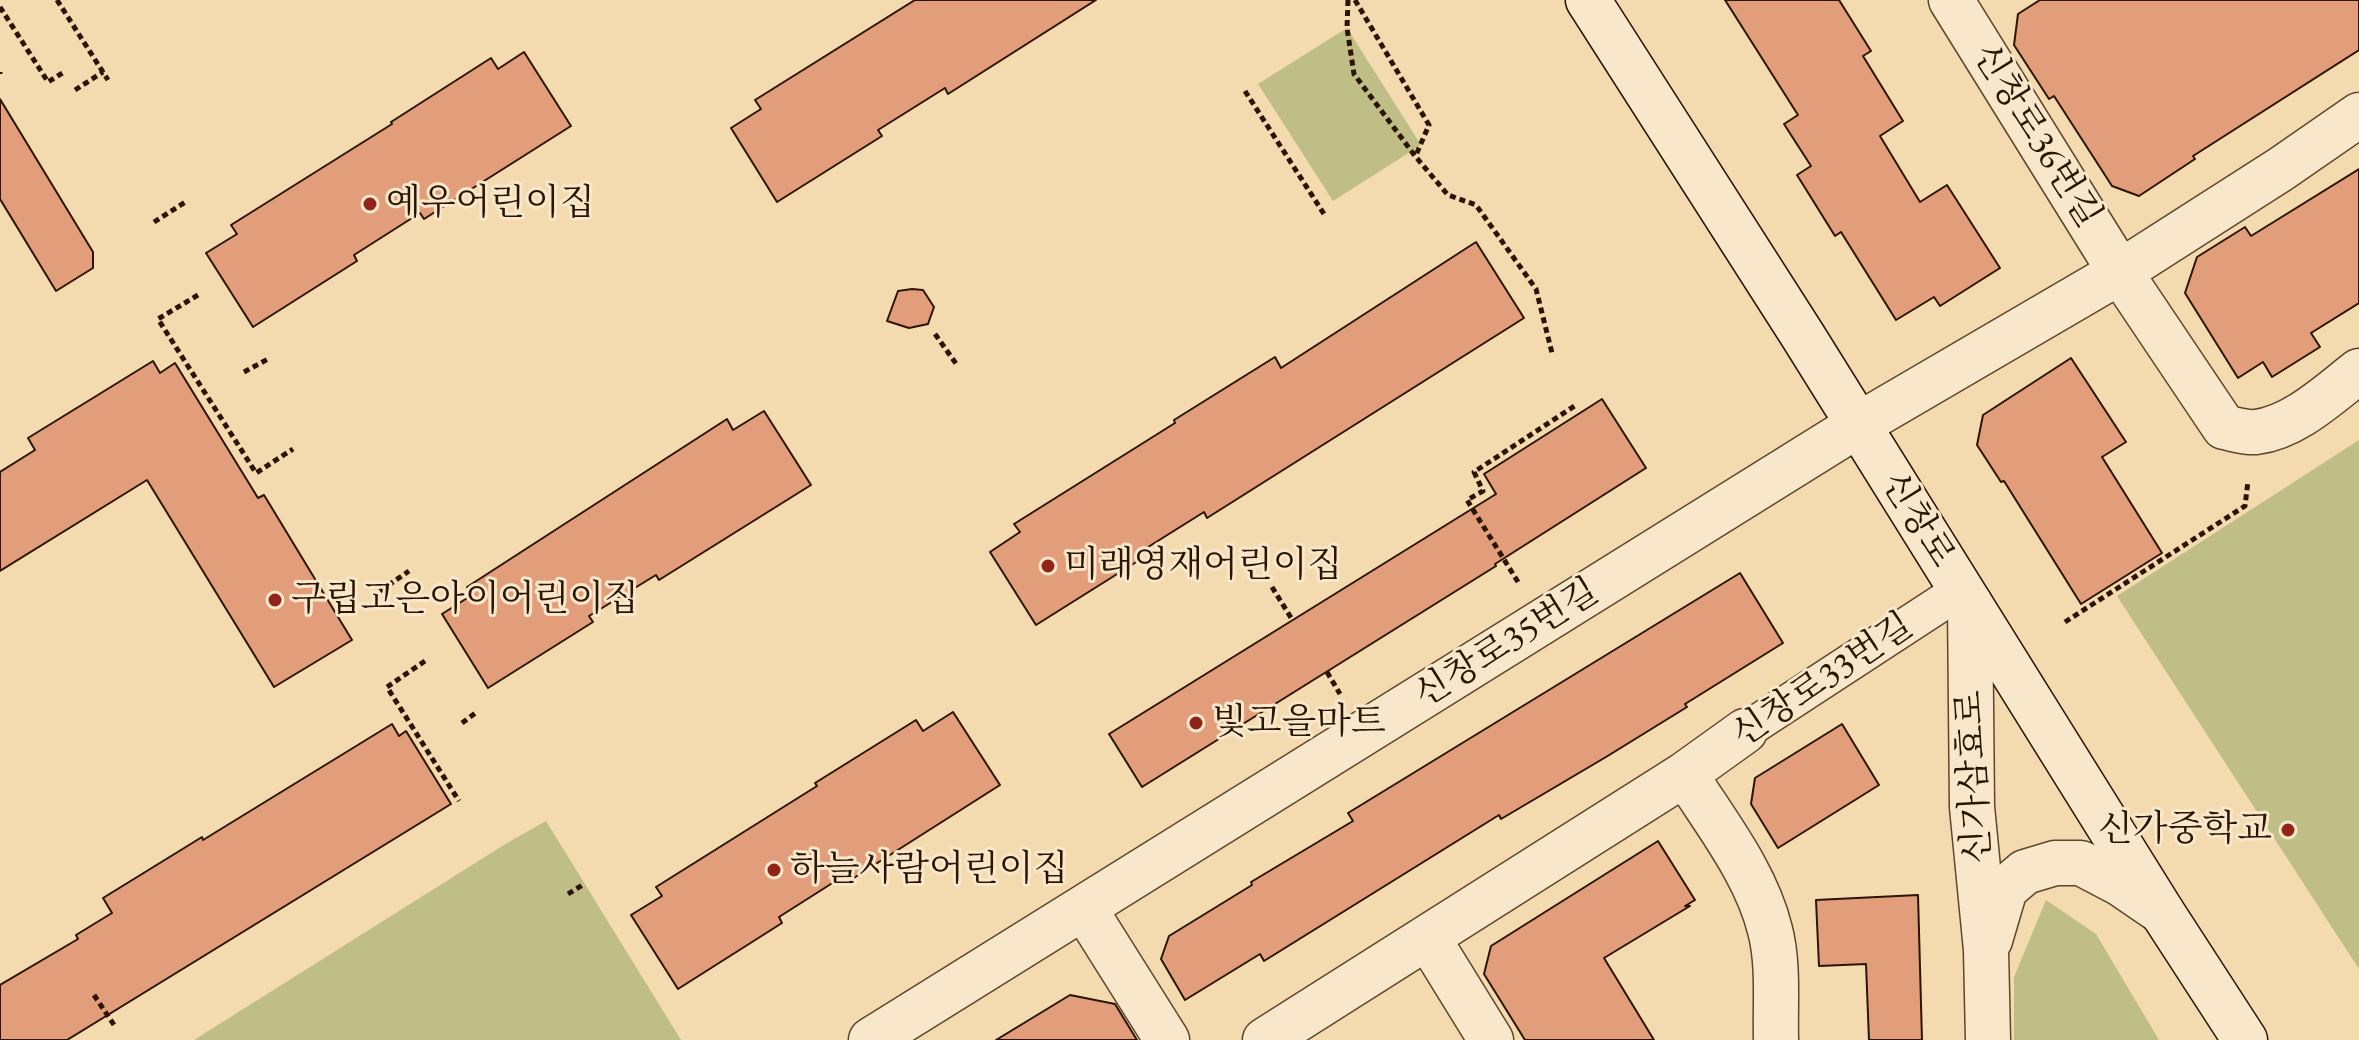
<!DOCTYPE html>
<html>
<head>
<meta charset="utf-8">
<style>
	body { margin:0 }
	canvas { display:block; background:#f4daaf }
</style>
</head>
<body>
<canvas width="2359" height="1040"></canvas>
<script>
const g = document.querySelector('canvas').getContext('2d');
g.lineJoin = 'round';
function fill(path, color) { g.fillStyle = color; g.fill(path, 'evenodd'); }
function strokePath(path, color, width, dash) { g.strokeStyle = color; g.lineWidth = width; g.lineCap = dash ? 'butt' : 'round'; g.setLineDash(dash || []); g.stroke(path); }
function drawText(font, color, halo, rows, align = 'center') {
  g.font = font + ' "EB Garamond","Noto Serif KR",serif'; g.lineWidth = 6; g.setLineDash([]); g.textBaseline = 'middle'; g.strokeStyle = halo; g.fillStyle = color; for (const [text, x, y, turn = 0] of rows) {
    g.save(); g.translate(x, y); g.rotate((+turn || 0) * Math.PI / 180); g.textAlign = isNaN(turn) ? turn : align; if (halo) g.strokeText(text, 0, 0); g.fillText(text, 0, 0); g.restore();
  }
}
fill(new Path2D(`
	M 1347,28 L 1421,145 L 1333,201 L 1258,84 Z
	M 2359,440 L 2359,969 L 2117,596 Z
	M 546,821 L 681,1040 L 194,1040 L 507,843 Z
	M 2046,900 L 2096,934 L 2159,1040 L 2014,1040 L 2014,977 Z`), '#c0be87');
const building = new Path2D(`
	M 915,0 L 1096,0 L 948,94 L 945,88 L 878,130 L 882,136 L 777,202 L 731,128 L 761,109 L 755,100 Z
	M 1725,0 L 1839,0 L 1871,51 L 1863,56 L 1903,121 L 1880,136 L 1920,202 L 1947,185 L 2000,268 L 1940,306 L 1934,297 L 1896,320 L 1841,232 L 1835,236 L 1797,175 L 1811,166 L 1784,124 L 1798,115 Z
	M 2040,0 L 2359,0 L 2359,50 L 2193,156 L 2195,159 L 2139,196 L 2112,186 L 2054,96 L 2049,99 L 2014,45 L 2018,14 Z
	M 524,52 L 571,126 L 424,219 L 420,213 L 354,255 L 357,261 L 253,327 L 206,253 L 237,234 L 231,225 L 392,124 L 391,122 L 491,58 L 498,69 Z
	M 0,99 L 93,252 L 93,268 L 56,291 L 0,199 Z
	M 2359,169 L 2359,303 L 2311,333 L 2320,347 L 2272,377 L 2263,362 L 2238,378 L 2185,293 L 2197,257 L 2245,227 L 2251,236 Z
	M 1476,242 L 1524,318 L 1207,518 L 1204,512 L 1137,554 L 1141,559 L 1036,625 L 990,552 L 1020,532 L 1014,524 L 1175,423 L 1174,420 L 1275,357 L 1281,368 Z
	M 912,289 L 923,290 L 934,307 L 928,324 L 909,328 L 887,321 L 898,291 Z
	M 2071,358 L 2126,442 L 2102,457 L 2162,553 L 2081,604 L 2004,481 L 2001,482 L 1977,445 L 1983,415 Z
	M 153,361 L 160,373 L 175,363 L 258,498 L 264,495 L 352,640 L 274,687 L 147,480 L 0,571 L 0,472 L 35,450 L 28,438 Z
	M 1602,399 L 1646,468 L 1495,564 L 1496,566 L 1142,787 L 1109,734 L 1496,494 L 1484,474 Z
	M 764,411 L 811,485 L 659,580 L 656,575 L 589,616 L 593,622 L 488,688 L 442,614 L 472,595 L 467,587 L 727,419 L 733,430 Z
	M 1740,573 L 1783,643 L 1685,704 L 1687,707 L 1606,757 L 1501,819 L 1499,815 L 1264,961 L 1260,954 L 1185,1000 L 1161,959 L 1169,936 L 1252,885 L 1251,882 L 1353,821 L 1348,813 Z
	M 953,712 L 1000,785 L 849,881 L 845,875 L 779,917 L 782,923 L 678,989 L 631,915 L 662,896 L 656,887 L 817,786 L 815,783 L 916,720 L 923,731 Z
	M 392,724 L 399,736 L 406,731 L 451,804 L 67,1040 L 0,1040 L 0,985 L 78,939 L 76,935 L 112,913 L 103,898 L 202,837 L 203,840 Z
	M 1842,724 L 1879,785 L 1778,848 L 1751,804 L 1755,778 Z
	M 1658,841 L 1695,900 L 1685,906 L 1690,906 L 1604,958 L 1654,1040 L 1525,1040 L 1484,974 L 1491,946 Z
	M 1918,895 L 1922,1040 L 1869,1040 L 1866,964 L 1819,966 L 1816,900 Z
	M 1070,995 L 1115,1004 L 1137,1040 L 996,1040 Z`);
fill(building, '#e29e7b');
strokePath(building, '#2b1500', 2);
const pedestrian = new Path2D(`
	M 1745,731 L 1961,590`);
const minor = new Path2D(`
	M 1951,0 L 2120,272 L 2224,427 C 2234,429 2246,433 2256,432 C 2295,427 2329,394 2359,371
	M 1970,604 L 1972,807 L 1986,950 L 1988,1040
	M 1685,774 C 1716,823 1756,873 1770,930 C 1779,964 1775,1004 1776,1040
	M 1084,908 L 1167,1040
	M 1428,938 L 1491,1040
	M 1990,940 L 2005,889 L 2025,872 L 2055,863 L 2081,863 L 2121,884 L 2162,912
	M 871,1040 L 1858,425 L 2120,272 L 2281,169 L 2359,115
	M 1265,1040 L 1685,774 L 1745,731`);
const secondary = new Path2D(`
	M 1588,0 L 1803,336 L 2162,912 L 2245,1040`);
strokePath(pedestrian, '#5d462c', 39);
strokePath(minor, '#5d462c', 47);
strokePath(secondary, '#2b1500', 47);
strokePath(new Path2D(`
	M 57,0 L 108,80
	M 1348,0 L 1347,28 L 1354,74 L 1415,156 L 1448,195 L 1476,205 L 1536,289 L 1552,353
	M 1355,0 L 1429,125 L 1416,155
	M 0,7 L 48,82 L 64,72
	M 0,72 L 0,74
	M 75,90 L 103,72
	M 1245,91 L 1324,214
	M 154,222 L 187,201
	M 198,295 L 158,319 L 256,473 L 293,449
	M 935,334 L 957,365
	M 244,372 L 268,359
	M 1518,582 L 1467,500 L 1483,491 L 1474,472 L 1576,405
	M 1272,587 L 1293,621
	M 380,591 L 409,571
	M 2065,622 L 2245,506 L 2248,481
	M 425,661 L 387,687 L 459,801
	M 1327,672 L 1340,694
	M 462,723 L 478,711
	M 568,894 L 584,884
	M 94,995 L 116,1028`), '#2b1500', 5, [6, 4]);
strokePath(pedestrian, '#f8e7cb', 36);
strokePath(minor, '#f8e7cb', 44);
strokePath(secondary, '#f8e7cb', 44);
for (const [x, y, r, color] of [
	[370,204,8,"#8f2418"],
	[1048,566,8,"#8f2418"],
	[275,600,8,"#8f2418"],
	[1196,723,8,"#8f2418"],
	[2288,830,8,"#8f2418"],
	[774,870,8,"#8f2418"]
]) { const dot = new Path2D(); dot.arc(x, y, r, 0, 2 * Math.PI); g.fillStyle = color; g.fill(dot); strokePath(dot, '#f8e7cb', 3); }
drawText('36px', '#2b1500', '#f8e7cb', [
	["신창로36번길",2036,136,58],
	["신창로",1917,520,58],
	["신창로35번길",1507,644,-32],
	["신창로33번길",1823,681,-34],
	["신가삼효로",1975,777,-93]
]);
drawText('36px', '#2b1500', '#f8e7cb', [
	["예우어린이집",386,204],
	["미래영재어린이집",1064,566],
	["구립고은아이어린이집",291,600],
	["빛고을마트",1212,723],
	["신가중학교",2272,830,"right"],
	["하늘사람어린이집",790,870]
], 'left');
</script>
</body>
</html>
